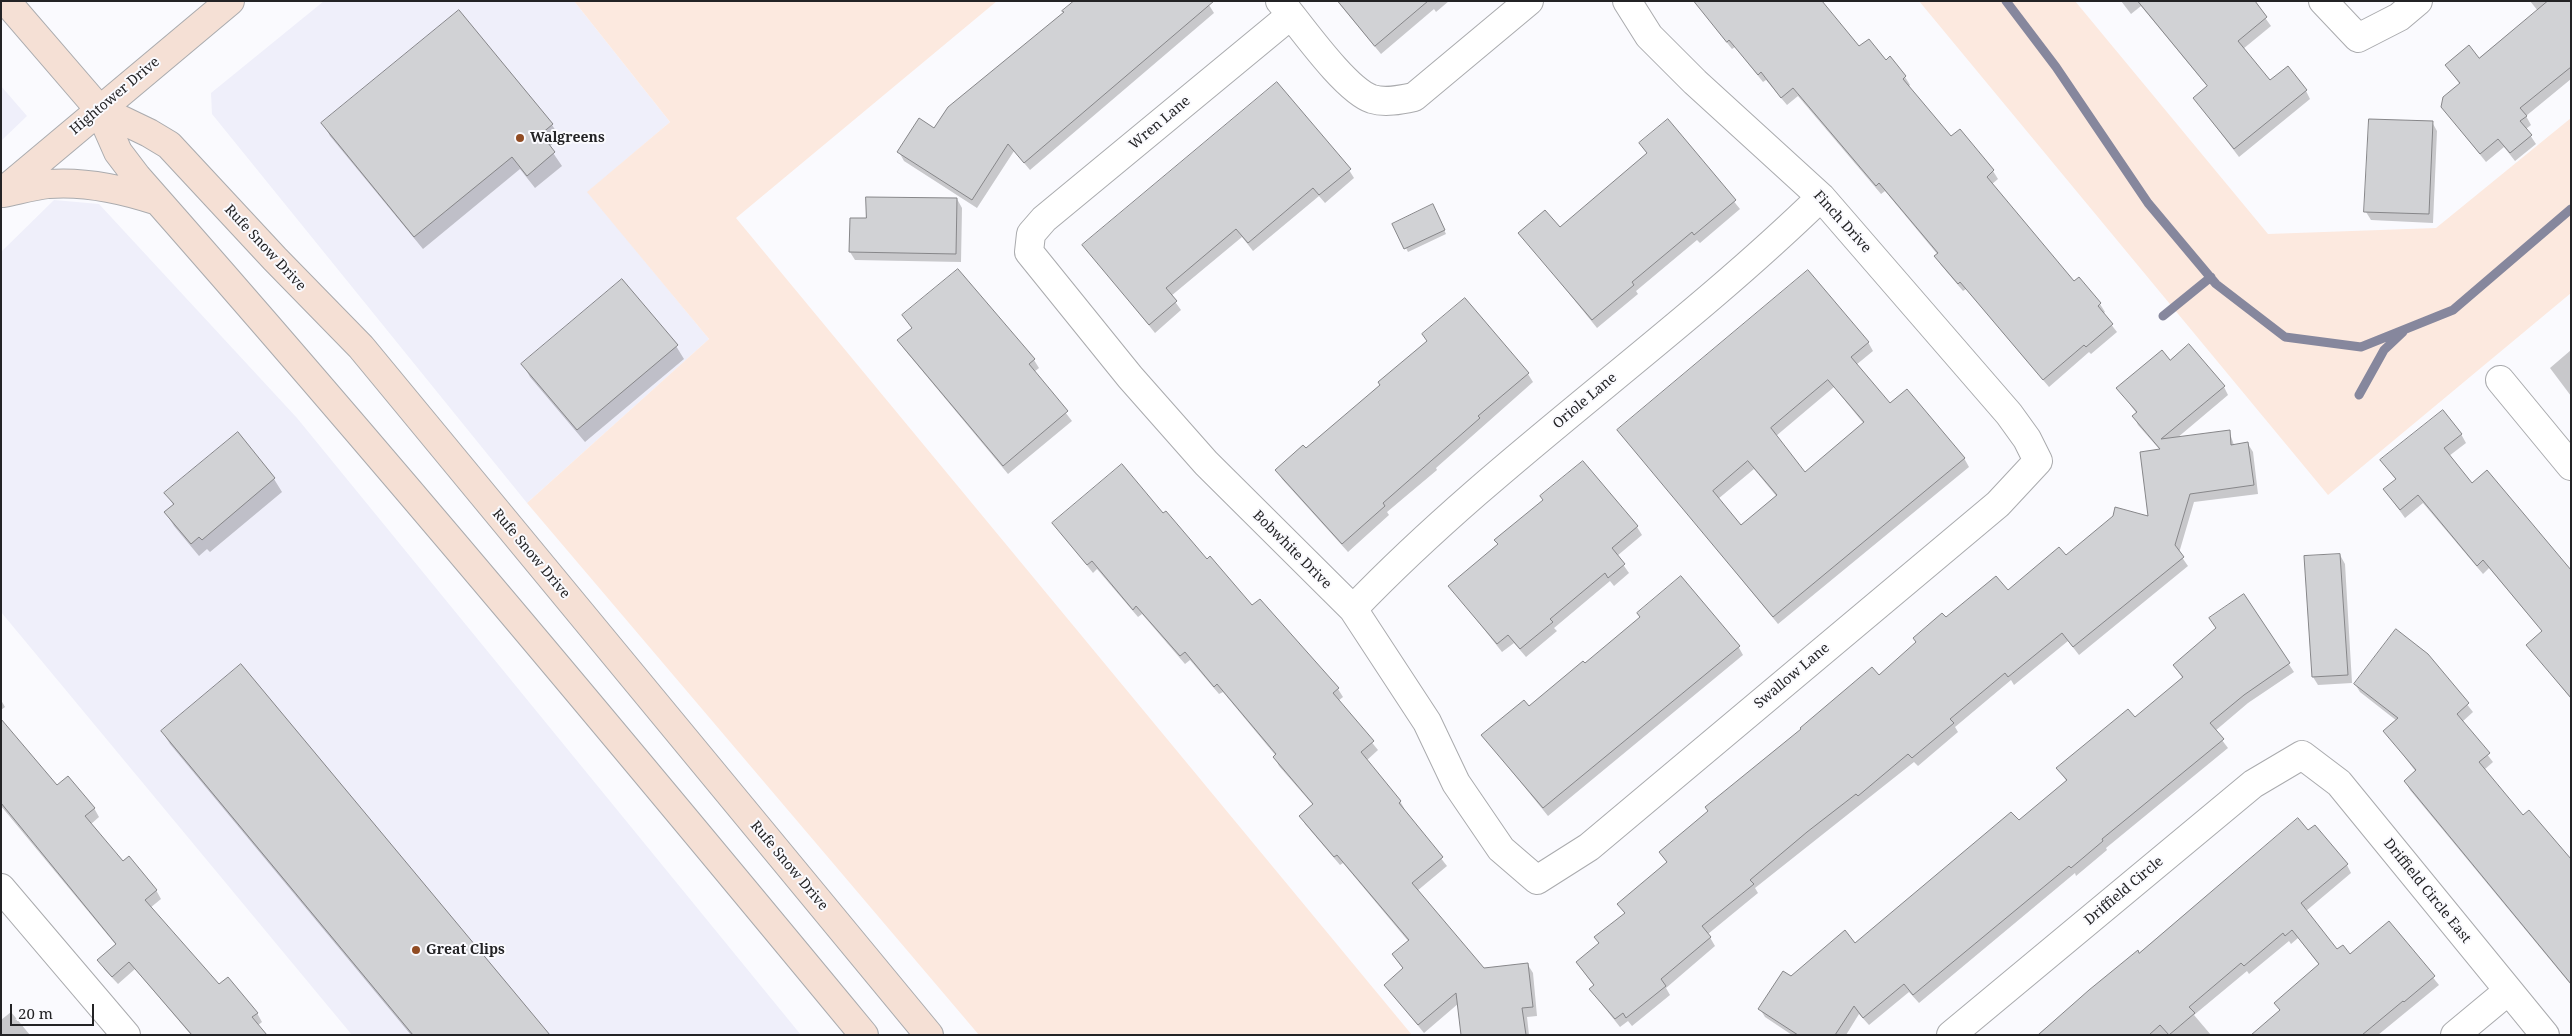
<!DOCTYPE html>
<html>
<head>
<meta charset="utf-8">
<style>
	body { margin:0 }
	#map { position:relative; width:2572px; height:1036px; overflow:hidden; background:#fafafe; font-family:"Noto Serif",serif }
	canvas { display:block }
	.frame { position:absolute; inset:0; border:2px solid #232325; pointer-events:none }
	.scale { position:absolute; left:10px; top:1004px; width:84px; height:22px; box-sizing:border-box; border:2px solid #232325; border-top:0; padding-left:6px; font-size:15px; line-height:18px; white-space:nowrap; color:#232325; -webkit-text-stroke:4px #fafafe; paint-order:stroke }
</style>
</head>
<body>
<div id="map">
<canvas width="2572" height="1036"></canvas>
<div class="frame"></div>
<div class="scale">20 m</div>
</div>
<script>
const g = document.querySelector('canvas').getContext('2d');
g.lineJoin = 'round';
function fill(path, color) { g.fillStyle = color; g.fill(path, 'evenodd'); }
function strokePath(path, color, width, dash) { g.strokeStyle = color; g.lineWidth = width; g.lineCap = dash ? 'butt' : 'round'; g.setLineDash(dash || []); g.stroke(path); }
function drawText(font, color, halo, rows, align = 'center') {
  g.font = font + ' "Noto Serif",serif'; g.lineWidth = 4; g.setLineDash([]); g.textBaseline = 'middle'; g.strokeStyle = halo; g.fillStyle = color; for (const [text, x, y, turn = 0] of rows) {
    g.save(); g.translate(x, y); g.rotate((+turn || 0) * Math.PI / 180); g.textAlign = isNaN(turn) ? turn : align; if (halo) g.strokeText(text, 0, 0); g.fillText(text, 0, 0); g.restore();
  }
}
fill(new Path2D(`
	M 324,1 L 574,1 L 670,122 L 588,192 L 709,339 L 527,503 L 212,114 L 211,93 Z
	M 1,86 L 27,116 L 1,141 Z
	M 54,200 L 99,204 L 297,418 L 801,1035 L 352,1035 L 1,612 L 1,252 Z`), '#efeffa');
fill(new Path2D(`
	M 574,1 L 997,1 L 736,218 L 1412,1035 L 979,1035 L 527,503 L 709,339 L 587,192 L 670,122 Z
	M 1919,1 L 2075,1 L 2268,234 L 2436,228 L 2571,118 L 2571,293 L 2328,495 Z`), '#fce9df');
fill(new Path2D(`
	M 1337,1 L 1449,1 L 1436,12 L 1434,9 L 1381,54 Z
	M 1694,1 L 1797,1 L 1859,48 L 1885,62 L 1890,58 L 1905,77 L 1910,85 L 1908,87 L 1951,138 L 1959,131 L 1993,171 L 1998,179 L 1992,184 L 2074,283 L 2079,279 L 2100,304 L 2105,312 L 2103,314 L 2117,332 L 2091,354 L 2089,352 L 2049,387 L 1966,289 L 1963,291 L 1941,265 L 1936,257 L 1938,255 L 1885,191 L 1881,194 L 1798,96 L 1787,105 L 1766,80 L 1763,82 L 1735,47 L 1732,49 Z
	M 2121,1 L 2253,1 L 2271,26 L 2243,49 L 2270,82 L 2306,91 L 2310,99 L 2239,157 L 2194,98 L 2208,87 L 2141,6 L 2131,14 Z
	M 2530,1 L 2571,1 L 2571,79 L 2526,116 L 2531,125 L 2526,129 L 2536,144 L 2515,161 L 2504,147 L 2486,162 L 2442,107 L 2460,85 L 2447,65 L 2479,59 L 2538,11 Z
	M 1209,5 L 1214,13 L 1030,170 L 1014,151 L 977,208 L 904,161 L 899,152 L 935,130 Z
	M 1668,120 L 1740,209 L 1700,243 L 1697,240 L 1636,291 L 1638,294 L 1597,328 L 1520,233 L 1560,229 L 1648,155 L 1640,143 Z
	M 2432,122 L 2437,131 L 2433,223 L 2371,220 L 2366,212 Z
	M 323,123 L 552,125 L 560,137 L 549,147 L 562,166 L 535,188 L 520,169 L 423,249 L 330,136 Z
	M 1349,170 L 1354,178 L 1325,203 L 1319,196 L 1253,251 L 1242,237 L 1171,296 L 1181,310 L 1155,333 L 1084,245 Z
	M 957,199 L 962,208 L 961,262 L 855,260 L 850,252 Z
	M 1435,210 L 1446,234 L 1408,252 L 1394,224 Z
	M 904,316 L 1034,360 L 1039,368 L 1034,372 L 1072,421 L 1008,474 L 904,349 L 899,341 L 913,329 Z
	M 1868,342 L 1873,351 L 1856,365 L 1890,405 L 1964,458 L 1969,467 L 1778,624 L 1619,430 ZM 1834,387 L 1864,424 L 1805,473 L 1776,436 ZM 1754,469 L 1777,497 L 1741,527 L 1718,499 Z
	M 676,346 L 684,359 L 585,442 L 530,377 L 523,364 Z
	M 2571,350 L 2571,396 L 2550,368 Z
	M 2170,362 L 2224,387 L 2228,395 L 2177,438 L 2229,431 L 2234,445 L 2248,444 L 2253,452 L 2258,494 L 2194,502 L 2179,553 L 2188,566 L 2079,655 L 2068,641 L 2014,685 L 2011,680 L 1955,727 L 1958,732 L 1918,766 L 1914,762 L 1755,888 L 1758,893 L 1708,934 L 1715,946 L 1666,988 L 1670,995 L 1632,1026 L 1628,1021 L 1620,1027 L 1596,997 L 1591,989 L 1594,986 L 1577,963 L 1600,944 L 1625,914 L 1619,905 L 1667,863 L 1660,852 L 1879,676 L 1945,618 L 2008,592 L 2065,557 L 2149,518 L 2160,450 L 2138,425 L 2134,417 L 2137,414 L 2118,388 Z
	M 1528,374 L 1533,382 L 1436,468 L 1437,470 L 1387,512 L 1389,515 L 1348,552 L 1282,479 L 1277,470 L 1305,449 Z
	M 237,434 L 274,479 L 282,492 L 210,552 L 207,549 L 199,556 L 174,526 L 166,513 L 174,506 L 166,493 Z
	M 2461,434 L 2466,443 L 2449,456 L 2471,485 L 2571,572 L 2571,699 L 2528,645 L 2543,632 L 2489,568 L 2483,574 L 2423,503 L 2405,518 L 2384,489 L 2396,480 L 2382,460 Z
	M 1163,515 L 1252,607 L 1338,689 L 1343,697 L 1338,701 L 1378,750 L 1366,761 L 1400,801 L 1405,810 L 1404,811 L 1447,866 L 1417,891 L 1483,969 L 1528,965 L 1533,973 L 1537,1016 L 1527,1017 L 1529,1035 L 1462,1035 L 1459,1003 L 1424,1033 L 1385,985 L 1404,970 L 1393,955 L 1409,942 L 1343,863 L 1340,865 L 1305,824 L 1301,816 L 1313,805 L 1279,766 L 1274,757 L 1276,756 L 1223,692 L 1219,694 L 1190,660 L 1185,664 L 1142,614 L 1138,617 L 1097,569 L 1093,573 L 1054,524 Z
	M 1637,527 L 1642,535 L 1617,556 L 1629,573 L 1614,586 L 1610,581 L 1554,628 L 1557,631 L 1526,657 L 1514,643 L 1502,652 L 1450,586 Z
	M 2340,555 L 2345,564 L 2352,683 L 2318,685 L 2313,677 Z
	M 2244,596 L 2294,672 L 2248,703 L 2215,731 L 2228,748 L 2106,848 L 2107,850 L 2076,876 L 2075,873 L 1919,1003 L 1909,992 L 1869,1025 L 1859,1014 L 1846,1035 L 1792,1035 L 1765,1017 L 1760,1009 L 1791,978 L 1855,944 L 2019,822 L 2067,782 L 2058,769 L 2135,719 L 2183,679 L 2174,665 L 2217,629 Z
	M 1738,646 L 1743,655 L 1548,816 L 1483,736 L 1529,708 L 1585,665 Z
	M 2428,655 L 2473,712 L 2462,722 L 2493,762 L 2484,770 L 2523,816 L 2571,860 L 2571,985 L 2410,790 L 2405,781 L 2416,772 L 2385,731 L 2397,721 L 2360,692 L 2355,684 Z
	M 1,700 L 5,707 L 1,710 Z
	M 1,721 L 57,787 L 94,808 L 99,817 L 91,824 L 123,862 L 156,890 L 161,899 L 150,908 L 218,986 L 257,1013 L 262,1022 L 257,1026 L 265,1035 L 191,1035 L 135,969 L 118,984 L 104,969 L 99,960 L 116,945 L 1,806 Z
	M 162,731 L 548,1035 L 411,1035 L 170,744 Z
	M 2308,832 L 2347,865 L 2351,873 L 2306,911 L 2337,951 L 2350,955 L 2389,923 L 2439,985 L 2378,1035 L 2253,1035 L 2281,1012 L 2276,1003 L 2320,966 L 2298,938 L 2291,944 L 2289,941 L 2249,974 L 2247,971 L 2194,1015 L 2211,1035 L 2037,1035 L 2138,952 L 2139,954 Z
	M 11,1012 L 30,1035 L 1,1035 L 1,1020 Z`), '#0003');
strokePath(new Path2D(`
	M 2006,1 L 2056,67 L 2148,203 L 2216,284 L 2285,337 L 2361,347 L 2453,310 L 2571,209
	M 2163,316 L 2211,277
	M 2359,395 L 2384,350 L 2403,332`), '#86879d', 9);
const building = new Path2D(`
	M 1074,1 L 1214,1 L 1024,163 L 1008,144 L 972,200 L 897,152 L 919,118 L 934,128 L 948,107 L 1064,12 L 1062,11 Z
	M 1338,1 L 1428,1 L 1375,46 Z
	M 1694,1 L 1822,1 L 1859,46 L 1869,39 L 1886,60 L 1890,56 L 1906,76 L 1903,79 L 1951,136 L 1960,129 L 1994,170 L 1987,177 L 2074,281 L 2079,277 L 2101,303 L 2098,306 L 2113,324 L 2086,347 L 2084,345 L 2043,380 L 1960,282 L 1958,284 L 1934,256 L 1938,253 L 1879,183 L 1876,186 L 1793,88 L 1781,98 L 1761,72 L 1758,75 L 1729,40 L 1727,42 Z
	M 2138,1 L 2255,1 L 2267,17 L 2238,41 L 2270,80 L 2288,66 L 2307,90 L 2234,149 L 2193,98 L 2207,86 Z
	M 2548,1 L 2571,1 L 2571,67 L 2520,108 L 2527,116 L 2520,121 L 2532,135 L 2510,153 L 2498,139 L 2480,154 L 2441,107 L 2443,97 L 2460,83 L 2445,65 L 2469,45 L 2479,58 Z
	M 459,10 L 553,124 L 541,134 L 555,152 L 527,176 L 512,157 L 414,237 L 321,123 Z
	M 1277,82 L 1351,169 L 1319,195 L 1313,188 L 1248,243 L 1236,229 L 1166,288 L 1177,301 L 1149,325 L 1082,245 Z
	M 1668,119 L 1736,200 L 1694,235 L 1692,232 L 1632,282 L 1634,285 L 1592,320 L 1518,233 L 1545,210 L 1560,227 L 1647,153 L 1639,143 Z
	M 2369,119 L 2433,121 L 2429,214 L 2364,212 Z
	M 866,197 L 957,198 L 956,254 L 849,252 L 850,218 L 866,218 Z
	M 1433,204 L 1445,230 L 1404,249 L 1392,224 Z
	M 958,269 L 1035,359 L 1029,364 L 1068,411 L 1003,466 L 897,340 L 912,328 L 902,315 Z
	M 1808,270 L 1869,342 L 1851,357 L 1890,403 L 1907,389 L 1965,458 L 1773,617 L 1617,430 ZM 1828,380 L 1864,422 L 1805,472 L 1771,428 ZM 1748,461 L 1777,495 L 1741,525 L 1713,491 Z
	M 622,279 L 678,345 L 577,430 L 521,364 Z
	M 1465,298 L 1529,373 L 1478,416 L 1480,418 L 1383,503 L 1385,506 L 1342,544 L 1275,470 L 1303,445 L 1306,448 L 1380,385 L 1378,382 L 1427,341 L 1422,334 Z
	M 2189,344 L 2225,386 L 2161,439 L 2230,430 L 2231,445 L 2248,442 L 2254,485 L 2190,494 L 2175,545 L 2184,557 L 2073,647 L 2062,633 L 2008,677 L 2005,673 L 1950,719 L 1954,723 L 1912,758 L 1908,754 L 1858,796 L 1856,794 L 1807,832 L 1750,880 L 1754,884 L 1702,926 L 1711,937 L 1661,979 L 1666,986 L 1626,1018 L 1623,1013 L 1615,1019 L 1589,989 L 1594,985 L 1576,962 L 1599,943 L 1594,937 L 1625,913 L 1617,904 L 1667,862 L 1659,852 L 1708,811 L 1705,807 L 1801,729 L 1800,728 L 1872,667 L 1879,675 L 1916,642 L 1913,638 L 1942,613 L 1946,617 L 1996,576 L 2008,590 L 2059,547 L 2066,555 L 2113,516 L 2115,507 L 2148,516 L 2140,452 L 2160,449 L 2132,416 L 2137,412 L 2116,388 L 2162,350 L 2170,360 Z
	M 2443,410 L 2462,434 L 2444,448 L 2472,483 L 2487,470 L 2571,570 L 2571,698 L 2526,645 L 2542,631 L 2483,560 L 2477,566 L 2418,495 L 2400,510 L 2383,489 L 2396,479 L 2380,460 Z
	M 238,432 L 275,478 L 202,540 L 199,537 L 191,544 L 164,512 L 174,504 L 164,493 Z
	M 1583,461 L 1638,526 L 1612,548 L 1625,564 L 1608,578 L 1605,573 L 1550,619 L 1553,622 L 1520,649 L 1508,635 L 1497,644 L 1448,586 L 1498,544 L 1494,540 L 1543,500 L 1540,496 Z
	M 1122,464 L 1163,513 L 1166,511 L 1207,559 L 1210,556 L 1252,605 L 1260,599 L 1339,688 L 1333,693 L 1374,741 L 1361,752 L 1401,801 L 1399,803 L 1443,857 L 1412,883 L 1484,968 L 1528,963 L 1533,1007 L 1522,1008 L 1526,1035 L 1461,1035 L 1456,993 L 1418,1025 L 1384,985 L 1403,968 L 1392,954 L 1409,940 L 1337,855 L 1334,857 L 1299,816 L 1313,804 L 1273,757 L 1276,754 L 1217,684 L 1214,687 L 1185,652 L 1180,656 L 1136,606 L 1133,610 L 1092,561 L 1087,565 L 1052,523 Z
	M 2340,554 L 2348,675 L 2312,677 L 2304,556 Z
	M 1681,576 L 1740,646 L 1543,808 L 1481,735 L 1524,700 L 1529,706 L 1583,661 L 1585,663 L 1640,617 L 1637,613 Z
	M 2244,594 L 2290,663 L 2244,695 L 2210,723 L 2224,739 L 2102,839 L 2103,841 L 2071,868 L 2069,866 L 1913,995 L 1904,984 L 1863,1018 L 1854,1006 L 1835,1035 L 1798,1035 L 1758,1009 L 1783,971 L 1791,976 L 1845,930 L 1855,943 L 2011,812 L 2019,820 L 2067,780 L 2056,768 L 2128,709 L 2135,717 L 2183,677 L 2173,665 L 2216,628 L 2209,618 Z
	M 2396,629 L 2428,654 L 2469,703 L 2457,714 L 2490,753 L 2479,762 L 2523,815 L 2529,810 L 2571,859 L 2571,984 L 2404,781 L 2416,770 L 2383,731 L 2398,718 L 2354,684 Z
	M 241,664 L 550,1035 L 413,1035 L 161,731 Z
	M 1,719 L 57,785 L 68,776 L 95,808 L 85,816 L 123,861 L 129,856 L 157,890 L 145,900 L 219,984 L 228,977 L 258,1013 L 252,1017 L 267,1035 L 192,1035 L 129,962 L 112,977 L 97,960 L 116,944 L 1,803 Z
	M 2298,818 L 2308,830 L 2315,825 L 2348,864 L 2301,903 L 2337,949 L 2343,945 L 2350,954 L 2389,921 L 2435,976 L 2404,1002 L 2403,1001 L 2362,1035 L 2251,1035 L 2280,1010 L 2274,1003 L 2319,964 L 2292,930 L 2285,936 L 2283,933 L 2244,966 L 2241,963 L 2189,1007 L 2195,1013 L 2169,1035 L 2160,1025 L 2149,1035 L 2038,1035 L 2089,990 L 2138,950 L 2139,953 Z`);
fill(building, '#d1d2d5');
strokePath(building, '#868689', 1);
const street = new Path2D(`
	M 1280,1 C 1300,25 1345,90 1372,99 C 1385,103 1400,100 1414,97 L 1529,1
	M 2323,1 L 2358,38 L 2399,17 L 2418,1
	M 1291,15 L 1044,219 L 1031,234 L 1029,252 L 1130,377 L 1206,463 L 1353,609 L 1427,722 L 1456,783 L 1501,849 L 1537,880 L 1589,847 L 1998,504 L 2038,461 L 2027,439 L 2009,414 L 1821,197 L 1695,82 L 1649,36 L 1627,1
	M 2500,380 L 2571,466
	M 1353,609 C 1497,459 1672,342 1821,197
	M 1,888 L 126,1035
	M 1951,1035 L 2253,784 L 2302,755 L 2339,783 L 2545,1035
	M 2455,1035 L 2508,991`);
const secondary = new Path2D(`
	M 6,1 L 99,109 L 118,152 L 137,177 C 385,458 625,746 864,1035
	M 99,109 L 149,133 L 169,145 L 275,259 L 361,347 L 929,1035
	M 1,193 L 230,1
	M 3,193 C 18,190 33,186 48,184 C 84,181 125,190 158,201`);
strokePath(street, '#aaabae', 30);
strokePath(secondary, '#aaabae', 30);
strokePath(street, '#fff', 28);
strokePath(secondary, '#f5e0d5', 28);
for (const [x, y, r, color] of [
	[520,138,5,"#914c23"],
	[416,950,5,"#914c23"]
]) { const dot = new Path2D(); dot.arc(x, y, r, 0, 2 * Math.PI); g.fillStyle = color; g.fill(dot); strokePath(dot, '#fafafe', 2); }
drawText('14px', '#232325', '#fafafe', [
	["Hightower Drive",115,96,-40],
	["Wren Lane",1160,123,-40],
	["Finch Drive",1842,222,48],
	["Rufe Snow Drive",265,248,47],
	["Oriole Lane",1585,401,-40],
	["Bobwhite Drive",1292,550,45],
	["Rufe Snow Drive",531,554,50],
	["Swallow Lane",1792,676,-40],
	["Rufe Snow Drive",789,866,50],
	["Driffield Circle",2124,891,-40],
	["Driffield Circle East",2427,891,51]
]);
drawText('bold 14px', '#232325', '#fafafe', [
	["Walgreens",530,138],
	["Great Clips",426,950]
], 'left');
</script>
</body>
</html>
